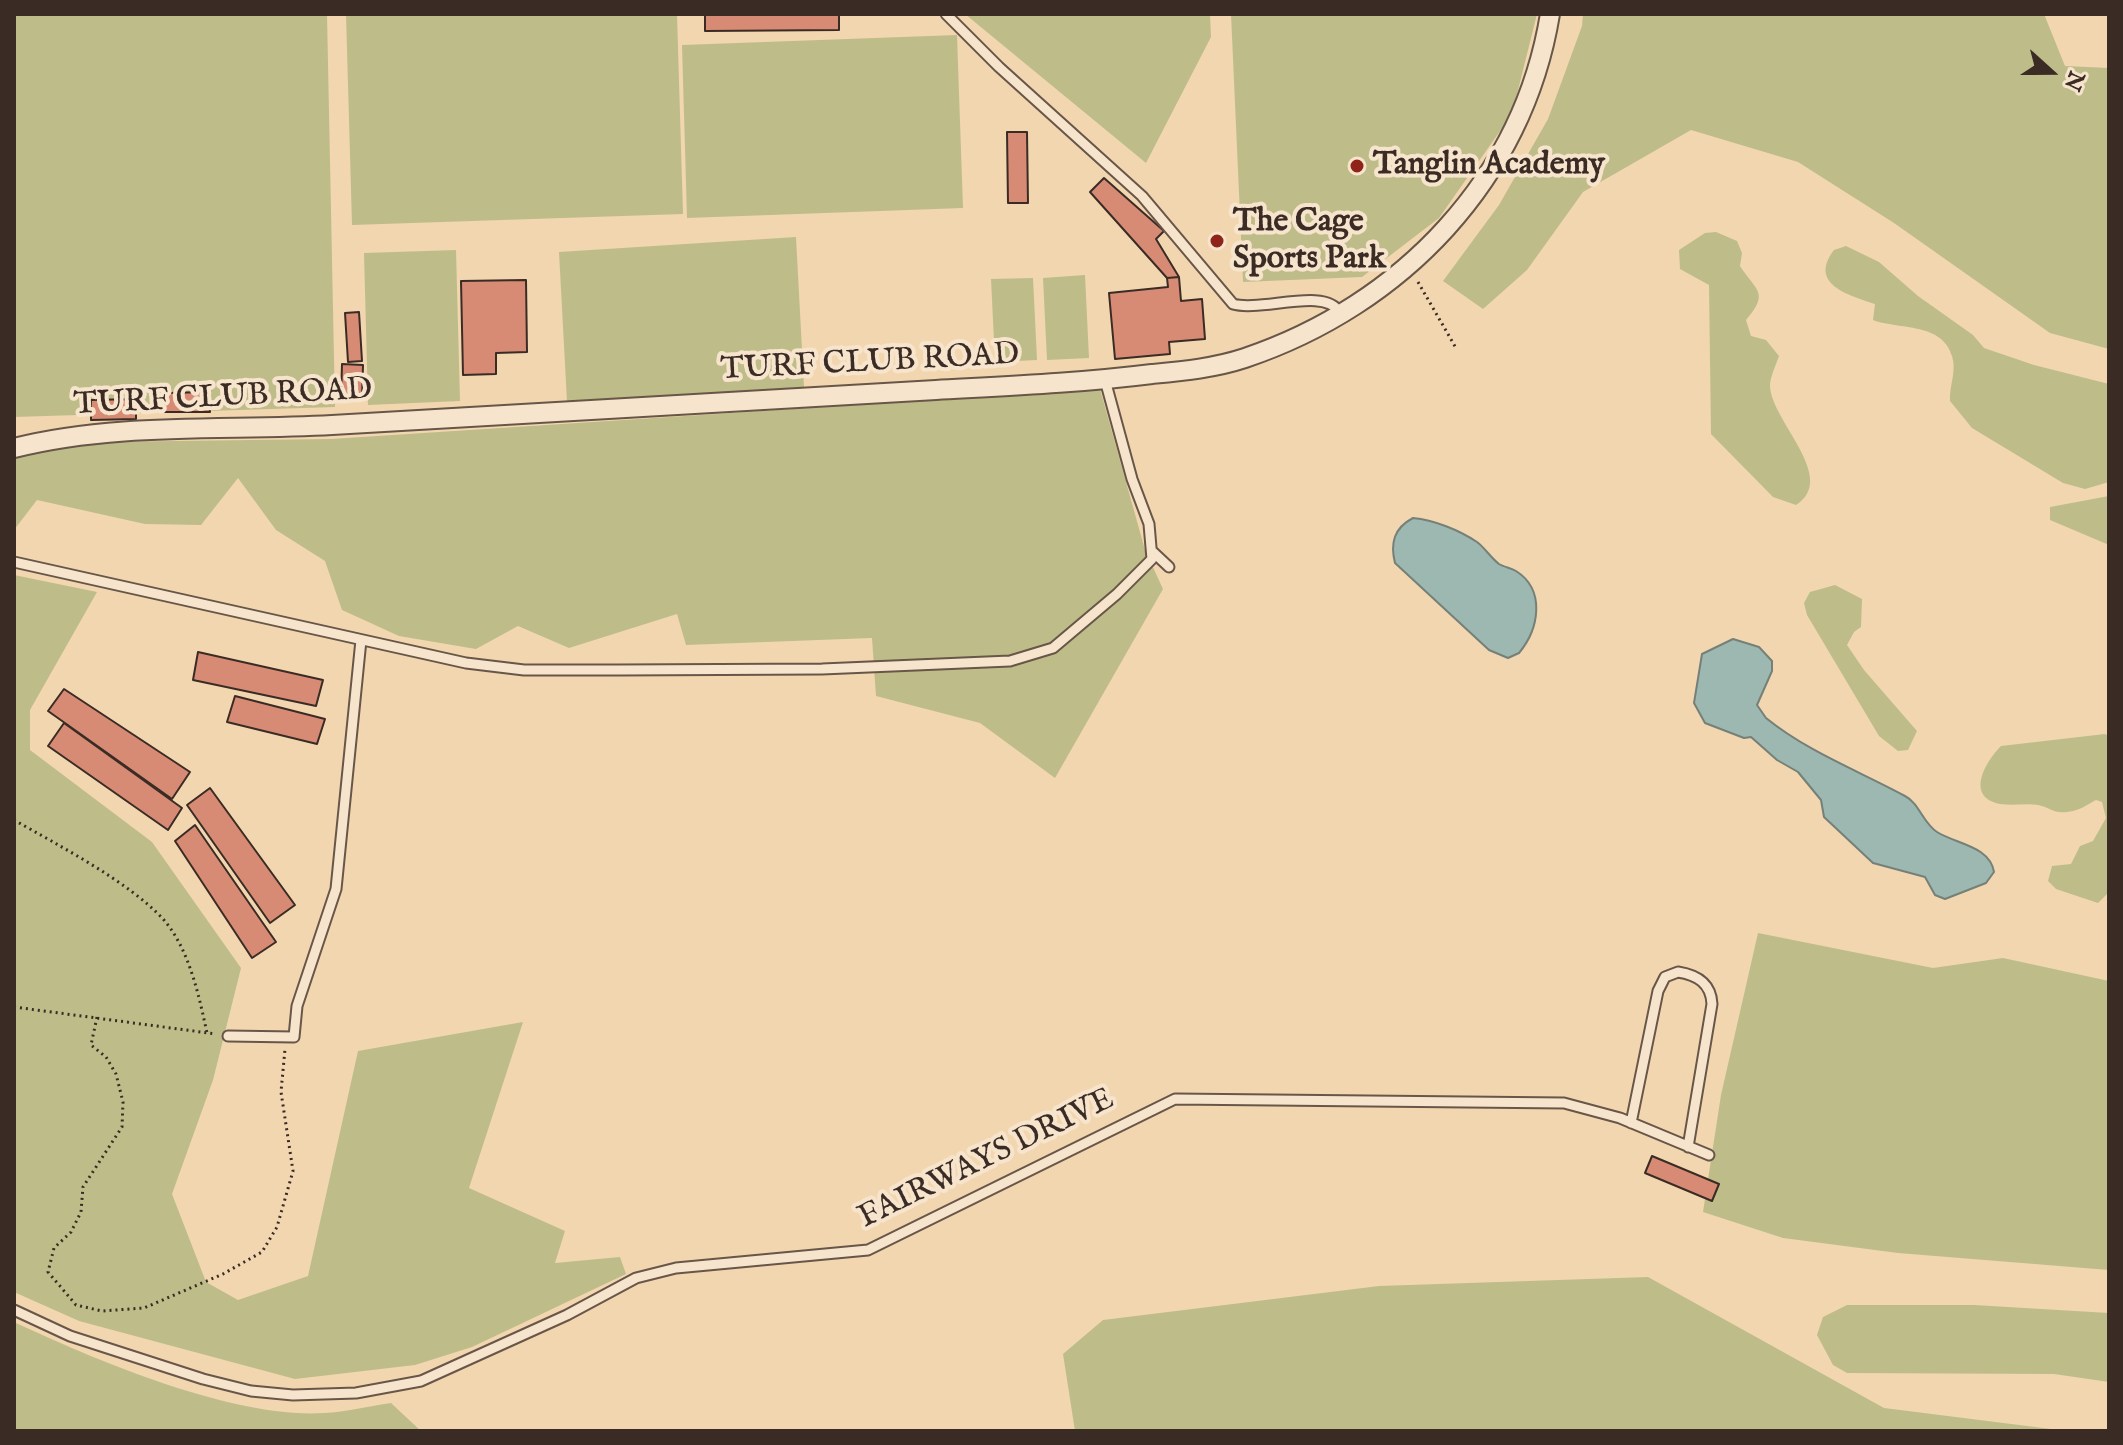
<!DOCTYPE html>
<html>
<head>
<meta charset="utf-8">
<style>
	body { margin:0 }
	#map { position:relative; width:2123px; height:1445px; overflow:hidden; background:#f2d6b0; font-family:"IM FELL English",serif }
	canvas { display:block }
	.frame { position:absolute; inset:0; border:16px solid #3a2c25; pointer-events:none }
	.north { position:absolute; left:2011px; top:32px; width:80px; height:80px; -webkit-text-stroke:6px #f7e4cc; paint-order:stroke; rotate:111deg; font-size:22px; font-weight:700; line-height:32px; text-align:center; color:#3a2c25 }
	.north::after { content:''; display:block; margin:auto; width:28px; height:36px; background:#3a2c25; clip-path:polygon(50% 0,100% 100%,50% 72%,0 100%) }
</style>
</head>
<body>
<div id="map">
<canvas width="2123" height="1445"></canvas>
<div class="frame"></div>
<div class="north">N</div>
</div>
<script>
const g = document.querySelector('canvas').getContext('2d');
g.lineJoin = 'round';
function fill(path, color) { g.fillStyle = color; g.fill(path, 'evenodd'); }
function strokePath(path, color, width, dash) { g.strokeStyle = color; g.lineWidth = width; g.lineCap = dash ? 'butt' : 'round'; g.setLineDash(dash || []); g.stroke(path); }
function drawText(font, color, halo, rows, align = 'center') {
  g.font = font + ' "IM FELL English",serif'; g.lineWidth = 8; g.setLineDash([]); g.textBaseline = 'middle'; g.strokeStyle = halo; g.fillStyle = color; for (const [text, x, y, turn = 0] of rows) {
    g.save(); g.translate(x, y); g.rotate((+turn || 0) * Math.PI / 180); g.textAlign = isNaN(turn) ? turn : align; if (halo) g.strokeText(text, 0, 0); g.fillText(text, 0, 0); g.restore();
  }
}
fill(new Path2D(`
	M 14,14 L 327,14 L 335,407 L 14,417 Z
	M 346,14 L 677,14 L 683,214 L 352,225 Z
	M 965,14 L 1210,14 L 1211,37 L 1146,163 Z
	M 1231,14 L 1537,14 L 1512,114 L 1439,218 L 1362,277 L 1243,282 Z
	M 1583,14 L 2044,14 L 2065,66 L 2109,68 L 2109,349 L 2050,333 L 1894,223 L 1798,162 L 1691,130 L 1583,192 L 1527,270 L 1483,309 L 1443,281 L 1499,205 L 1548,119 L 1582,26 Z
	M 957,35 L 963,208 L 687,218 L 682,45 Z
	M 1716,232 L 1737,241 L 1742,253 L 1740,266 C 1756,291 1770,292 1746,320 L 1751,336 L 1766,340 L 1779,356 C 1776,365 1770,377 1770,386 C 1771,421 1839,478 1796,505 L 1773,497 L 1711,434 L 1709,285 L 1680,269 L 1679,250 L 1705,233 Z
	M 796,237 L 804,387 L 567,402 L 559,252 Z
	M 1846,246 L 1879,262 L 1918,296 L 1973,335 L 1984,348 L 2034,365 L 2109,384 L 2109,482 L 2085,489 L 2063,483 L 1972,428 L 1950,401 C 1949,386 1957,371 1952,356 C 1942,322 1899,330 1873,320 L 1875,304 C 1848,295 1808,284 1834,250 Z
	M 456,250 L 460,401 L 368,405 L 364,253 Z
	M 1085,275 L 1089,358 L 1047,360 L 1043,278 Z
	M 1033,278 L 1037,360 L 995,362 L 991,279 Z
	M 1100,389 L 1145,550 L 1163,589 L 1055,778 L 980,723 L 876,696 L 872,638 L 686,645 L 677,614 L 569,648 L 518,626 L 476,649 L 399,636 L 342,610 L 325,561 L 276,530 L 238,478 L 201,525 L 145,524 L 37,500 L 14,530 L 14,443 L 331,439 Z
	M 2109,496 L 2109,545 L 2050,520 L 2050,507 Z
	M 14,575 L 97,592 L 30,710 L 30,750 L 152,842 L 241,968 L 213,1080 L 172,1194 L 206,1282 L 238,1300 L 308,1276 L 358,1051 L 523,1022 L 469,1188 L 565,1231 L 555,1263 L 620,1257 L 626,1274 L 472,1347 L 415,1365 L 295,1379 L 79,1321 L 14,1292 Z
	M 1835,585 L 1862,599 L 1861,627 L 1854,632 L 1847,645 L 1864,670 L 1917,731 L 1908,750 L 1898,751 L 1879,736 L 1807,615 L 1804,603 L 1810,592 Z
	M 2105,734 L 2109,736 L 2109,892 L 2098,903 L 2056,889 L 2048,881 L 2052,866 L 2071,864 L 2080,846 L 2093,841 L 2106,818 L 2102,802 L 2096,800 C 2088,804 2082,809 2073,811 C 2053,815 2052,808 2038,805 C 2026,803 2013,806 2000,804 C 1965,797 1985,762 2001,746 Z
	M 1758,933 L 1933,968 L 2003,958 L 2109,981 L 2109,1270 L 1898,1253 L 1783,1238 L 1703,1212 L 1721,1095 Z
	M 1648,1277 L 1884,1408 L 2067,1431 L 1075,1431 L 1063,1354 L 1103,1320 L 1379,1286 Z
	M 1847,1305 L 1974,1305 L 2109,1313 L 2109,1382 L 2054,1374 L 1847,1373 L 1833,1365 L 1817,1335 L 1823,1317 Z
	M 14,1322 C 95,1360 234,1419 324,1413 C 346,1412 369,1406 391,1403 L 421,1431 L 14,1431 Z`), '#bebd89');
const water = new Path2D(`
	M 1413,518 C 1434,520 1459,530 1477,542 C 1485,548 1491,558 1499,564 C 1504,567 1511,568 1516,571 C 1546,590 1539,629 1519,653 L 1508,658 L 1489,650 L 1395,563 C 1390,543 1394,528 1413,518 Z
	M 1733,639 L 1759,647 L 1772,661 L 1772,671 L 1757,705 L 1766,718 C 1808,752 1859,771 1905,796 C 1919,803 1923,823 1937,832 C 1956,844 1990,846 1994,872 L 1986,883 L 1945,899 L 1935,895 L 1925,877 L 1873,863 L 1824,817 L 1821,800 L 1798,772 L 1777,760 L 1751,737 L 1744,738 L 1705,723 L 1694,703 L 1702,654 Z`);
fill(water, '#9cb8b0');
strokePath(water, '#758078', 2);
const building = new Path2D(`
	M 705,14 L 839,14 L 839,30 L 705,31 Z
	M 1007,132 L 1027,132 L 1028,203 L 1008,203 Z
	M 1104,178 L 1164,231 L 1156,239 L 1179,277 L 1167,278 L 1090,192 Z
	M 1179,277 L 1181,301 L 1202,299 L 1205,339 L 1169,342 L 1170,354 L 1115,359 L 1109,293 L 1168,287 L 1167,278 Z
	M 526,280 L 527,352 L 496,353 L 496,374 L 463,375 L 461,281 Z
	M 359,312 L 362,361 L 348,362 L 345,313 Z
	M 342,364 L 363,365 L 362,399 L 341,399 Z
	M 209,392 L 210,412 L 165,412 L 165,393 Z
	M 136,399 L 136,419 L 91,420 L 91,400 Z
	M 198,652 L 323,680 L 316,706 L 193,680 Z
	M 64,689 L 190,772 L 172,799 L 48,711 Z
	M 235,696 L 325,719 L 317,744 L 227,722 Z
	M 64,723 L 182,808 L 168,830 L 48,746 Z
	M 210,788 L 295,905 L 270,923 L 187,805 Z
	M 195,825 L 276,942 L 252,958 L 175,841 Z
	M 1652,1156 L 1719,1184 L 1712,1201 L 1645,1173 Z`);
fill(building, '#d78b74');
strokePath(building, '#3a2c25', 2);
const service = new Path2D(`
	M 946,14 L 999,67 L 1142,196 L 1233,304 C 1260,312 1326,287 1339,312
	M 1153,552 L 1169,567
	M 14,562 L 466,663 L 524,670 L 618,670 L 822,669 L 1010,661 L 1053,648 L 1117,594 L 1152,559 L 1149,524 L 1132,479 L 1105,380
	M 228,1036 L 294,1037 L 297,1006 L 336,889 L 361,640
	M 1631,1123 L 1658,991 L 1665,977 L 1678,972 C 1697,975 1711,983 1712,1004 L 1688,1147
	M 14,1310 L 70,1336 L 203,1379 L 251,1391 L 293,1395 L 356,1393 L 421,1381 L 567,1315 L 636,1278 L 676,1268 L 868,1250 L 1175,1099 L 1564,1103 L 1620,1118 L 1709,1155`);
const minor = new Path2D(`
	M 14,448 C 117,422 226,431 332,425 C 533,414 735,401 936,390 C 1008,386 1080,383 1152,374 C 1183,371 1215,368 1245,358 C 1402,305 1523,179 1550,14`);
strokePath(service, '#685648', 13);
strokePath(minor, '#685648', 22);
strokePath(new Path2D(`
	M 1418,282 L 1456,348
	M 14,820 C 58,845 129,882 163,919 C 189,948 199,996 207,1033
	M 14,1007 L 216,1034
	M 97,1017 L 91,1045 L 106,1057 L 116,1074 L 123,1102 L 122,1127 L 83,1187 L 81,1212 L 71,1232 L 54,1248 L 48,1272 L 76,1305 L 102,1311 L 144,1308 L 223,1274 L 262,1252 L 277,1227 L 293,1171 L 281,1092 L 285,1049`), '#3a2c25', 3, [2, 4]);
strokePath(service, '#f7e4cc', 9);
strokePath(minor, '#f7e4cc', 18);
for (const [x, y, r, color] of [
	[1357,166,8,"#8f2418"],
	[1217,241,8,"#8f2418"]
]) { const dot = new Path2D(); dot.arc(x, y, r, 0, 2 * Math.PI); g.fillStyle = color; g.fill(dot); strokePath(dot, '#f7e4cc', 3); }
drawText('bold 32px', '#3a2c25', '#f7e4cc', [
	["Tanglin Academy",1373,166],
	["The Cage",1233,223],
	["Sports Park",1233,260]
], 'left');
drawText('32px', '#3a2c25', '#f7e4cc', [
	["TURF CLUB ROAD",870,364,-3],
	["TURF CLUB ROAD",223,399,-3],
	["FAIRWAYS DRIVE",987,1160,-26]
]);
</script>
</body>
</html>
